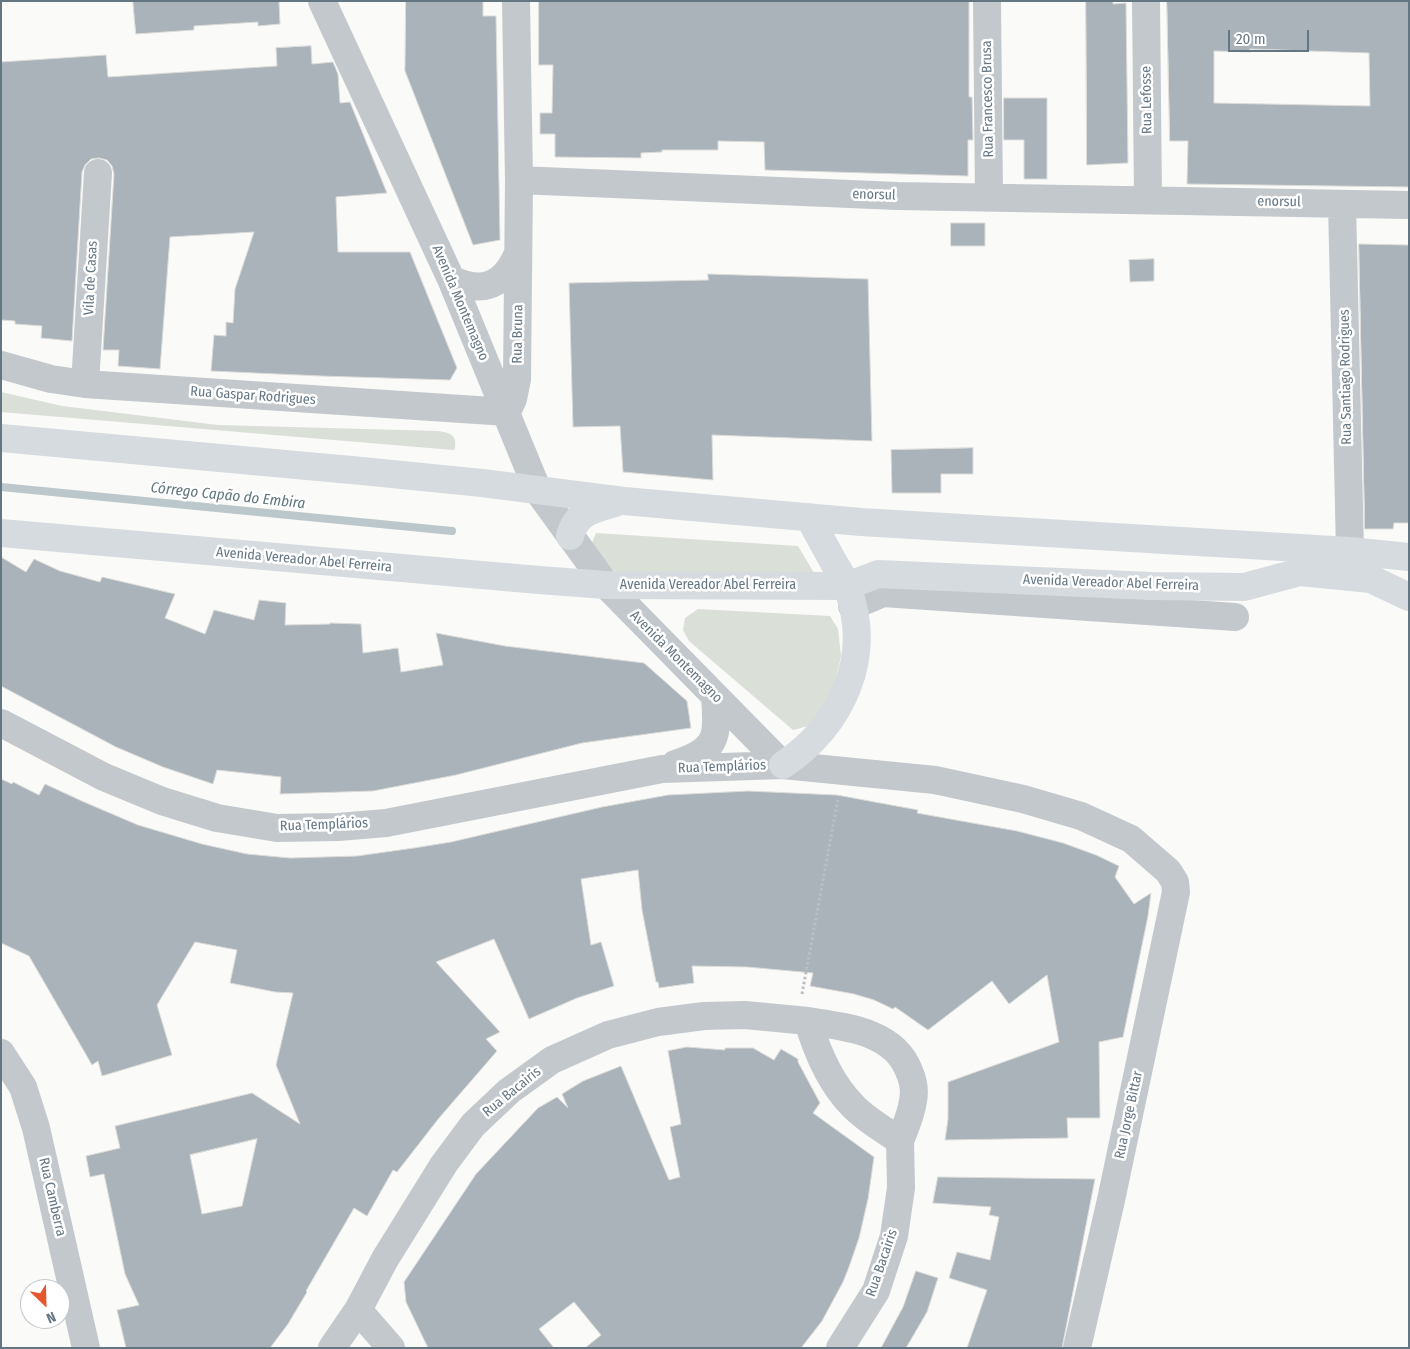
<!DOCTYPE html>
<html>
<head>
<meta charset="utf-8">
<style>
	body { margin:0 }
	#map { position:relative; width:1410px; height:1349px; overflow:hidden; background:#fafaf8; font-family:"Fira Sans Condensed",sans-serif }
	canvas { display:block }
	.frame { position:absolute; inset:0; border:2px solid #657683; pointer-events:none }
	.north { position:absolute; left:20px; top:1279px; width:50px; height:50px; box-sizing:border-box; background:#fff; border:1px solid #c1c8cd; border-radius:50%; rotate:156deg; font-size:14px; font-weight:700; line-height:20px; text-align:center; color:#657683 }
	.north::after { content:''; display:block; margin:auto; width:18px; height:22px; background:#e4572e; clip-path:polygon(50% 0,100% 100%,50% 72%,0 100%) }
	.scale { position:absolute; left:1228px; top:30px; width:81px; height:22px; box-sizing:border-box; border:2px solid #657683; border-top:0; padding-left:6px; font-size:15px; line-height:18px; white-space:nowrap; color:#657683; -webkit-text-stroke:4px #fff; paint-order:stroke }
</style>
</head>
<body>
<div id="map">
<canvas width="1410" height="1349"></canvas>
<div class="frame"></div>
<div class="north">N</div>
<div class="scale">20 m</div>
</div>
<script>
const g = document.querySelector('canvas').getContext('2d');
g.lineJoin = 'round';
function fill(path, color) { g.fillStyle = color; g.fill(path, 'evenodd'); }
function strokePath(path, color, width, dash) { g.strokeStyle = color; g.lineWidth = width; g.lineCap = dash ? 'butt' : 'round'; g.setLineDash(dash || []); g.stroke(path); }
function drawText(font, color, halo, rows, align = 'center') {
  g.font = font + ' "Fira Sans Condensed",sans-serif'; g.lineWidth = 5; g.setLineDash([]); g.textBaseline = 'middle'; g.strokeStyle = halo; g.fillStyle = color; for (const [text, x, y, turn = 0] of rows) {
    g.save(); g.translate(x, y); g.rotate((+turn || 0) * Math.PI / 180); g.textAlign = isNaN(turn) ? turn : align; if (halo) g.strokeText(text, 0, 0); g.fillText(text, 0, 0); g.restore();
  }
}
fill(new Path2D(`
	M 1,392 L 62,406 L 218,425 L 438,431 C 450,433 457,434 455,449 L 453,450 L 1,412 Z
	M 596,533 L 798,546 L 814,573 L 623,574 L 606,568 L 591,545 Z
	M 698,609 L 830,616 L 838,629 L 841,656 L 834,687 L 812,725 L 793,730 L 689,641 L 683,630 L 685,618 Z`), '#dadfd7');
strokePath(new Path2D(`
	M 1,487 L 452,531`), '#bbc7cb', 8);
const building = new Path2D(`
	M 133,1 L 279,1 L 280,24 L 258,26 L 258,22 L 194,26 L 194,30 L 136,34 Z
	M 406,1 L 483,1 L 483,16 L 496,16 L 500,240 L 473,245 L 405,71 Z
	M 539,1 L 969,1 L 969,97 L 972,97 L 973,140 L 968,140 L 968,176 L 765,170 L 764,142 L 718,141 L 718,150 L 662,150 L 662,152 L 641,153 L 641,158 L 555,157 L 555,134 L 540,134 L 540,113 L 552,113 L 553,65 L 539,65 Z
	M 1086,1 L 1113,1 L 1113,4 L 1126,3 L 1128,163 L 1087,165 Z
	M 1167,1 L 1409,1 L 1409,187 L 1187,184 L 1188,141 L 1170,141 ZM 1250,49 L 1369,53 L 1370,106 L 1214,103 L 1214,51 L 1250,52 Z
	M 311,46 L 312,64 L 333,62 L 338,74 L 340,103 L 350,102 L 387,193 L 336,197 L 338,252 L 410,252 L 457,368 L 450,380 L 321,376 L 211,371 L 214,335 L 226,336 L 226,322 L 233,323 L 235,289 L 254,232 L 170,237 L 160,369 L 118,366 L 119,350 L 103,350 L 114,174 L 112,166 L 107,160 L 99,158 L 91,159 L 85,165 L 82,172 L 72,341 L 41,338 L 42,326 L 15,324 L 15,321 L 1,320 L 1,62 L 106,55 L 108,77 L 277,66 L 276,48 Z
	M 1004,98 L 1047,98 L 1047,179 L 1024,179 L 1024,140 L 1004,140 Z
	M 951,223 L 985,223 L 985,246 L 951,246 Z
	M 1359,244 L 1409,245 L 1409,523 L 1394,523 L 1393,529 L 1365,529 Z
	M 1154,259 L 1154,281 L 1130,282 L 1129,260 Z
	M 708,274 L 868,279 L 872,441 L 712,435 L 713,480 L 623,472 L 620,426 L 573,427 L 569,283 L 708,280 Z
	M 973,448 L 973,474 L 941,474 L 941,493 L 892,493 L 891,450 Z
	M 1,557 L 26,572 L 34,559 L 60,571 L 100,582 L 102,577 L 175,594 L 165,618 L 205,634 L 214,610 L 254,620 L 259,600 L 286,603 L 285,625 L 330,624 L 330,623 L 361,624 L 363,653 L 398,648 L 401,672 L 443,665 L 436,633 L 505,646 L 644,663 L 687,701 L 691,728 L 582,743 L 456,775 L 373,791 L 280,794 L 281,777 L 217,770 L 213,784 L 163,767 L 116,747 L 1,686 Z
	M 1,779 L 12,784 L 13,782 L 39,795 L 45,784 L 84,802 L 138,825 L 202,844 L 247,854 L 290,858 L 357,856 L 414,848 L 451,842 L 602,807 L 668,795 L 748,791 L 837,795 L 918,810 L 917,813 L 1017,831 L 1063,843 L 1096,855 L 1119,866 L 1115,877 L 1134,904 L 1151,893 L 1148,916 L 1123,1037 L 1099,1042 L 1100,1118 L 1067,1118 L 1068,1138 L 945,1140 L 948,1119 L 948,1082 L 1059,1042 L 1047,975 L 1009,1004 L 992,981 L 928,1030 L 895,1007 L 893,1009 L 874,1000 L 854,994 L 810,986 L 813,973 L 747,967 L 692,966 L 694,983 L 659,988 L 658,982 L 656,982 L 642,910 L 638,870 L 581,879 L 591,945 L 601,942 L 614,986 L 577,998 L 529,1019 L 494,939 L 436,962 L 500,1032 L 486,1039 L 497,1051 L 439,1118 L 397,1172 L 393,1170 L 367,1216 L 354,1208 L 306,1291 L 307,1292 L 288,1324 L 270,1348 L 126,1348 L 117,1310 L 139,1305 L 125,1274 L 104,1174 L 90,1177 L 86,1156 L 120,1148 L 115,1126 L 252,1093 L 300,1124 L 276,1065 L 293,993 L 275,992 L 230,983 L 237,950 L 195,942 L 157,1005 L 172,1055 L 102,1076 L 98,1061 L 92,1065 L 29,956 L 1,943 ZM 257,1139 L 242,1206 L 202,1214 L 190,1155 Z
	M 687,1047 L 725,1050 L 725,1048 L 753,1048 L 774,1060 L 781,1049 L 798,1059 L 798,1062 L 820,1103 L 813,1113 L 874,1157 L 868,1199 L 859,1238 L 849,1267 L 843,1282 L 822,1321 L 801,1348 L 585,1348 L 601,1335 L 574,1302 L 539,1329 L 554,1348 L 428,1348 L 406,1302 L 404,1282 L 476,1174 L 538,1108 L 557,1097 L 568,1108 L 562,1094 L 583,1081 L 621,1066 L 669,1180 L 680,1177 L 670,1127 L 681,1124 L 668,1051 Z
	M 938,1177 L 1095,1179 L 1062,1348 L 967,1348 L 987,1290 L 949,1278 L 957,1252 L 990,1260 L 999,1217 L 989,1215 L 991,1207 L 933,1203 Z
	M 916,1271 L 938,1278 L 927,1312 L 906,1348 L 881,1348 L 903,1307 Z`);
fill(building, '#aab3b9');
strokePath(building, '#dcdcda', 1);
strokePath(new Path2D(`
	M 802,994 L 838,799`), '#bbbfc2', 3, [2.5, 2.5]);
strokePath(new Path2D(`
	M 322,1 L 451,279 L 538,491 L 606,585 L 783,765
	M 987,1 L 989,197
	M 1146,1 L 1148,199
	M 519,180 L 897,196 L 1409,205
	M 1342,204 L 1350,551
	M 451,279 C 482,295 505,285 518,253
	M 1,365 L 51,379 L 85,384 L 507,412
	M 85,384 L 98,173
	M 507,412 L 513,399 L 517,379 L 519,180 L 516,1
	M 852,606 L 883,593 L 1235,617
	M 1,723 L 104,777 L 162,801 L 217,818 L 277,828 L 338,827 L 386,823 L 662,769 L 783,765 L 935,780 L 1023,799 L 1081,816 L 1131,839 L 1168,871 L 1175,882 L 1176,892 L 1111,1200 L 1077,1348
	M 675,764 C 718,750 718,738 715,696
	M 808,1021 C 845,1027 894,1031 909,1071 C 913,1080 915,1091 913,1101 C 911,1115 905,1128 900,1141
	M 1,1053 L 23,1087 L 36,1128 L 86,1348
	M 358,1310 L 391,1348
	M 332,1348 L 358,1310 L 385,1259 L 444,1164 L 473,1125 L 509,1091 L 552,1060 L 608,1035 L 658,1022 L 704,1016 L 745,1015 L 808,1021 C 817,1052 830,1083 853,1106 C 866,1120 885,1130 900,1141 L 901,1188 L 894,1236 L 876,1291 L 840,1348`), '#c3c8cc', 28);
strokePath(new Path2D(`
	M 1,438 L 362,471 L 482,483 L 624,501 L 861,522 L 1350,551 L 1409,557
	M 1,533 L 539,580 L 606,585 L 847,586 L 878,574 L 1151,586 L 1244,587 L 1300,572 L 1371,579 L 1409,597
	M 570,536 C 576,512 594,509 615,503
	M 783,765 C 842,725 874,657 847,587 C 844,579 839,571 834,563 C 826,548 817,532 809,517`), '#d6dbdf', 28);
drawText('14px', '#657683', '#fff', [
	["Rua Francesco Brusa",988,99,-91],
	["Rua Lefosse",1147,100,-91],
	["enorsul",874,195,2],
	["enorsul",1279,202,1],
	["Vila de Casas",91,278,-87],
	["Avenida Montemagno",460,303,67],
	["Rua Bruna",518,334,-89],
	["Rua Santiago Rodrigues",1346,377,-91],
	["Rua Gaspar Rodrigues",253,396,4],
	["Avenida Vereador Abel Ferreira",304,560,5],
	["Avenida Vereador Abel Ferreira",1111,583,2],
	["Avenida Vereador Abel Ferreira",708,585],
	["Avenida Montemagno",676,657,45],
	["Rua Templários",722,767,-2],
	["Rua Templários",324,825,-2],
	["Rua Bacairis",512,1092,-39],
	["Rua Jorge Bittar",1129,1115,-78],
	["Rua Camberra",52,1197,77],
	["Rua Bacairis",882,1263,-71]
]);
drawText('italic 15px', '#60757c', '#fff', [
	["Córrego Capão do Embira",228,496,6]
]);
</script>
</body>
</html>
